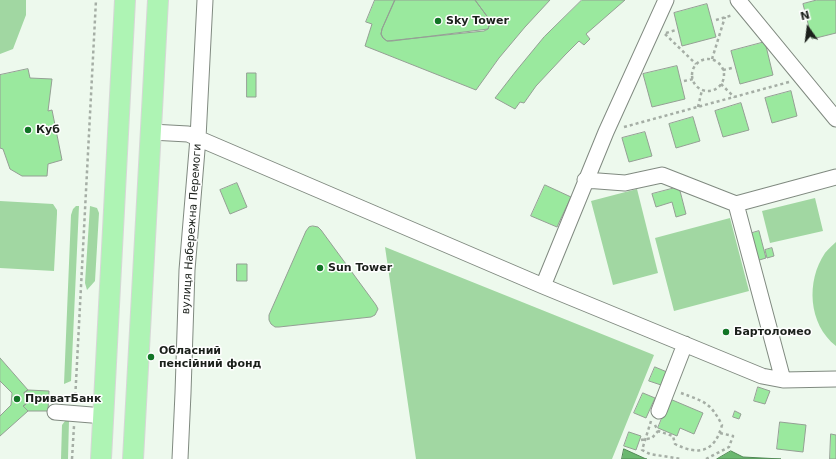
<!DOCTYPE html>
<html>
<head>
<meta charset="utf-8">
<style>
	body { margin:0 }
	#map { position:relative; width:836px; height:459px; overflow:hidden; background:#edf9ed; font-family:"DejaVu Sans",sans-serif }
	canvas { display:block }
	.north { position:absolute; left:788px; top:8px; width:40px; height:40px; -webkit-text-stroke:3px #fff; paint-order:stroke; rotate:346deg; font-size:11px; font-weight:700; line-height:16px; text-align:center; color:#1b201b }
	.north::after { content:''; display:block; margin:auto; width:14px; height:18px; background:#1b201b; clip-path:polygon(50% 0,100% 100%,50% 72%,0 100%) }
</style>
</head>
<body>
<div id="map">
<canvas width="836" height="459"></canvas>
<div class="north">N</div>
</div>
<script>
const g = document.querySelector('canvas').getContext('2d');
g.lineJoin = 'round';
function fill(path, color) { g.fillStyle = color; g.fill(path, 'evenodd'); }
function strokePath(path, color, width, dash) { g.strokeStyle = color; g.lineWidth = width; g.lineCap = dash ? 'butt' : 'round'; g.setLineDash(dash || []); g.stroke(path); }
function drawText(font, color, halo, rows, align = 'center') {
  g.font = font + ' "DejaVu Sans",sans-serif'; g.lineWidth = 3; g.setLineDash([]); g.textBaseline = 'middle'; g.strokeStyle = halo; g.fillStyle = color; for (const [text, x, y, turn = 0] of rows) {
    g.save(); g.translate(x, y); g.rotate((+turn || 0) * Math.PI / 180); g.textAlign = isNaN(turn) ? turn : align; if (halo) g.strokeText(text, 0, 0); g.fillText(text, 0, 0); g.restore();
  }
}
fill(new Path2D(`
	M 0,0 L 26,0 L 26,15 L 13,49 L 0,54 Z
	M 637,189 L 658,273 L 613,285 L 591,201 Z
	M 815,198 L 823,231 L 770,243 L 762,211 Z
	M 0,201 L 53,204 L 57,210 L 57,214 L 54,271 L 0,268 Z
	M 76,206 L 79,206 L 71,381 L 64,384 L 71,215 L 73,209 Z
	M 90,206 L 97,208 L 99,213 L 95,281 L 87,290 L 85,283 Z
	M 730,218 L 749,291 L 674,311 L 655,238 Z
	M 836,242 L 836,346 C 808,324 806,281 825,253 C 828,249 832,246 836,242 Z
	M 385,247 L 654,355 L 612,459 L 416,459 Z
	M 69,420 L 68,459 L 61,459 L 62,425 L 65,421 Z`), '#a1d7a2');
const water = new Path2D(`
	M 624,449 L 646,459 L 647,459 L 622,459 Z
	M 731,451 L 743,457 L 781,459 L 717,459 Z`);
fill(water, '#6ab86f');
strokePath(water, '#528a56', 1);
const building = new Path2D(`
	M 375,0 L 395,0 L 382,29 L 381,34 L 383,38 L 387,41 L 392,41 L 488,29 L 490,23 L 489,19 L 475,0 L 550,0 L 525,27 L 499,58 L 476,90 L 365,46 L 372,24 L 366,22 Z
	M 395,0 L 475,0 L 489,19 L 490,23 L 488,29 L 484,31 L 387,41 L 383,38 L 381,34 L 382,29 Z
	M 582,0 L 625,0 L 586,34 L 590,39 L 584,45 L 579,41 L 565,55 L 536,86 L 524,103 L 520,102 L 515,109 L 495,98 L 516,71 L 544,37 Z
	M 817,0 L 836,0 L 836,33 L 812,39 L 803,4 Z
	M 707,4 L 716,37 L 682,46 L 674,13 Z
	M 765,42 L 773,75 L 740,84 L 731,51 Z
	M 677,66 L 685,99 L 652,107 L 643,74 Z
	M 28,69 L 30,78 L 52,79 L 48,111 L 52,110 L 62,160 L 48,164 L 47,176 L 22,176 L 10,169 L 3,149 L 0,148 L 0,75 Z
	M 247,73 L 256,73 L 256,97 L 247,97 Z
	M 791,91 L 797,116 L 772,123 L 765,98 Z
	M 741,103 L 749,130 L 723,137 L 715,111 Z
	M 693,117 L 700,141 L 676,148 L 669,124 Z
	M 645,132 L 652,156 L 629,162 L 622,138 Z
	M 237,183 L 247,207 L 230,214 L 220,190 Z
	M 545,185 L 571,197 L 557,227 L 531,216 Z
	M 679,187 L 686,214 L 676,217 L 672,202 L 656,207 L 652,194 Z
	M 313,226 L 318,227 L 321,230 L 376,305 L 378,309 L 375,315 L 371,317 L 279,327 L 275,327 L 271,324 L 269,320 L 269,315 L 306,231 L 309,227 Z
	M 759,231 L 766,258 L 756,261 L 749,234 Z
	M 772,248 L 774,256 L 767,258 L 765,250 Z
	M 237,264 L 247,264 L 247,281 L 237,281 Z
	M 0,358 L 28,390 L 24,393 L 27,400 L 26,404 L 23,406 L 28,411 L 0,436 Z
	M 655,367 L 667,372 L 661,385 L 649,381 Z
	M 0,381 L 12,393 L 11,405 L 0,416 Z
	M 758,387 L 770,391 L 765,404 L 754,401 Z
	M 28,390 L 49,391 L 48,411 L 28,411 L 23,406 L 26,404 L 27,400 L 24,393 Z
	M 643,393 L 655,398 L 646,418 L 634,413 Z
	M 670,399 L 703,413 L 694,434 L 680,428 L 677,436 L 658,428 Z
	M 735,411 L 741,414 L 739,419 L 733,417 Z
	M 780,422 L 806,425 L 803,452 L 777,449 Z
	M 629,432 L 641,436 L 636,450 L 624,446 Z
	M 831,434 L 836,435 L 836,459 L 830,459 Z`);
fill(building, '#9ae99e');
strokePath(building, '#949f94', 1);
const minor = new Path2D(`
	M 738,0 L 836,119
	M 151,132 L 188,134 L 543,286 L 762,376 L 783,380 L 836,379
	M 585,180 L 625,183 L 662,175 L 736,204 L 836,177
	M 736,204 L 783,380
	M 543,286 L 606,132 L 666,0
	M 659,411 L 685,344
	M 55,412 L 104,416
	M 180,459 L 183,393 L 187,270 L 198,138 L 205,0`);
const major = new Path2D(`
	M 101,459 L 125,0
	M 133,459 L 158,0`);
strokePath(minor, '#808a80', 17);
strokePath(major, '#d6d7d6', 22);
strokePath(new Path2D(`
	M 716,20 L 733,15
	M 666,33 L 676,30
	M 665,34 L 696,64
	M 712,59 L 725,17
	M692 75a16 16 0 1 1 32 0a16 16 0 1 1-32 0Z
	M 723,70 L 732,68
	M 684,81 L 693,79
	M 721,84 L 734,97
	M 698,107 L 702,90
	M 624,127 L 789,82
	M 75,401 L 96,0
	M 651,421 L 642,450 L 650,454 L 681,459
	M 655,425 L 658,431 L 673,436 L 675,444 C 699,456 715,452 722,425 C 710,402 705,402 681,393
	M 641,440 L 652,438 L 658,431
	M 72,459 L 74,426
	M 706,459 L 729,447 L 733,436 L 720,433`), '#a5aea5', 2.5, [3, 3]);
strokePath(minor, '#fff', 15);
strokePath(major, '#aef4b4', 20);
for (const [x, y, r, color] of [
	[438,21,4,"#127526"],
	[28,130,4,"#127526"],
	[320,268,4,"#127526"],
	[726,332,4,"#127526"],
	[151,357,4,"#127526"],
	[17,399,4,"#127526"]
]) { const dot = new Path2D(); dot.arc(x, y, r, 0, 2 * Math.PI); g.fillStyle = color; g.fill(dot); strokePath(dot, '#fff', 1.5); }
drawText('bold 11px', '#1b201b', '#fff', [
	["Sky Tower",446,21],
	["Куб",36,130],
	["Sun Tower",328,268],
	["Бартоломео",734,332],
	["Обласний",159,351],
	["пенсійний фонд",159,364],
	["ПриватБанк",25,399]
], 'left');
drawText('11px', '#1b201b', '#fff', [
	["вулиця Набережна Перемоги",192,229,-86]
]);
</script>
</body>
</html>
